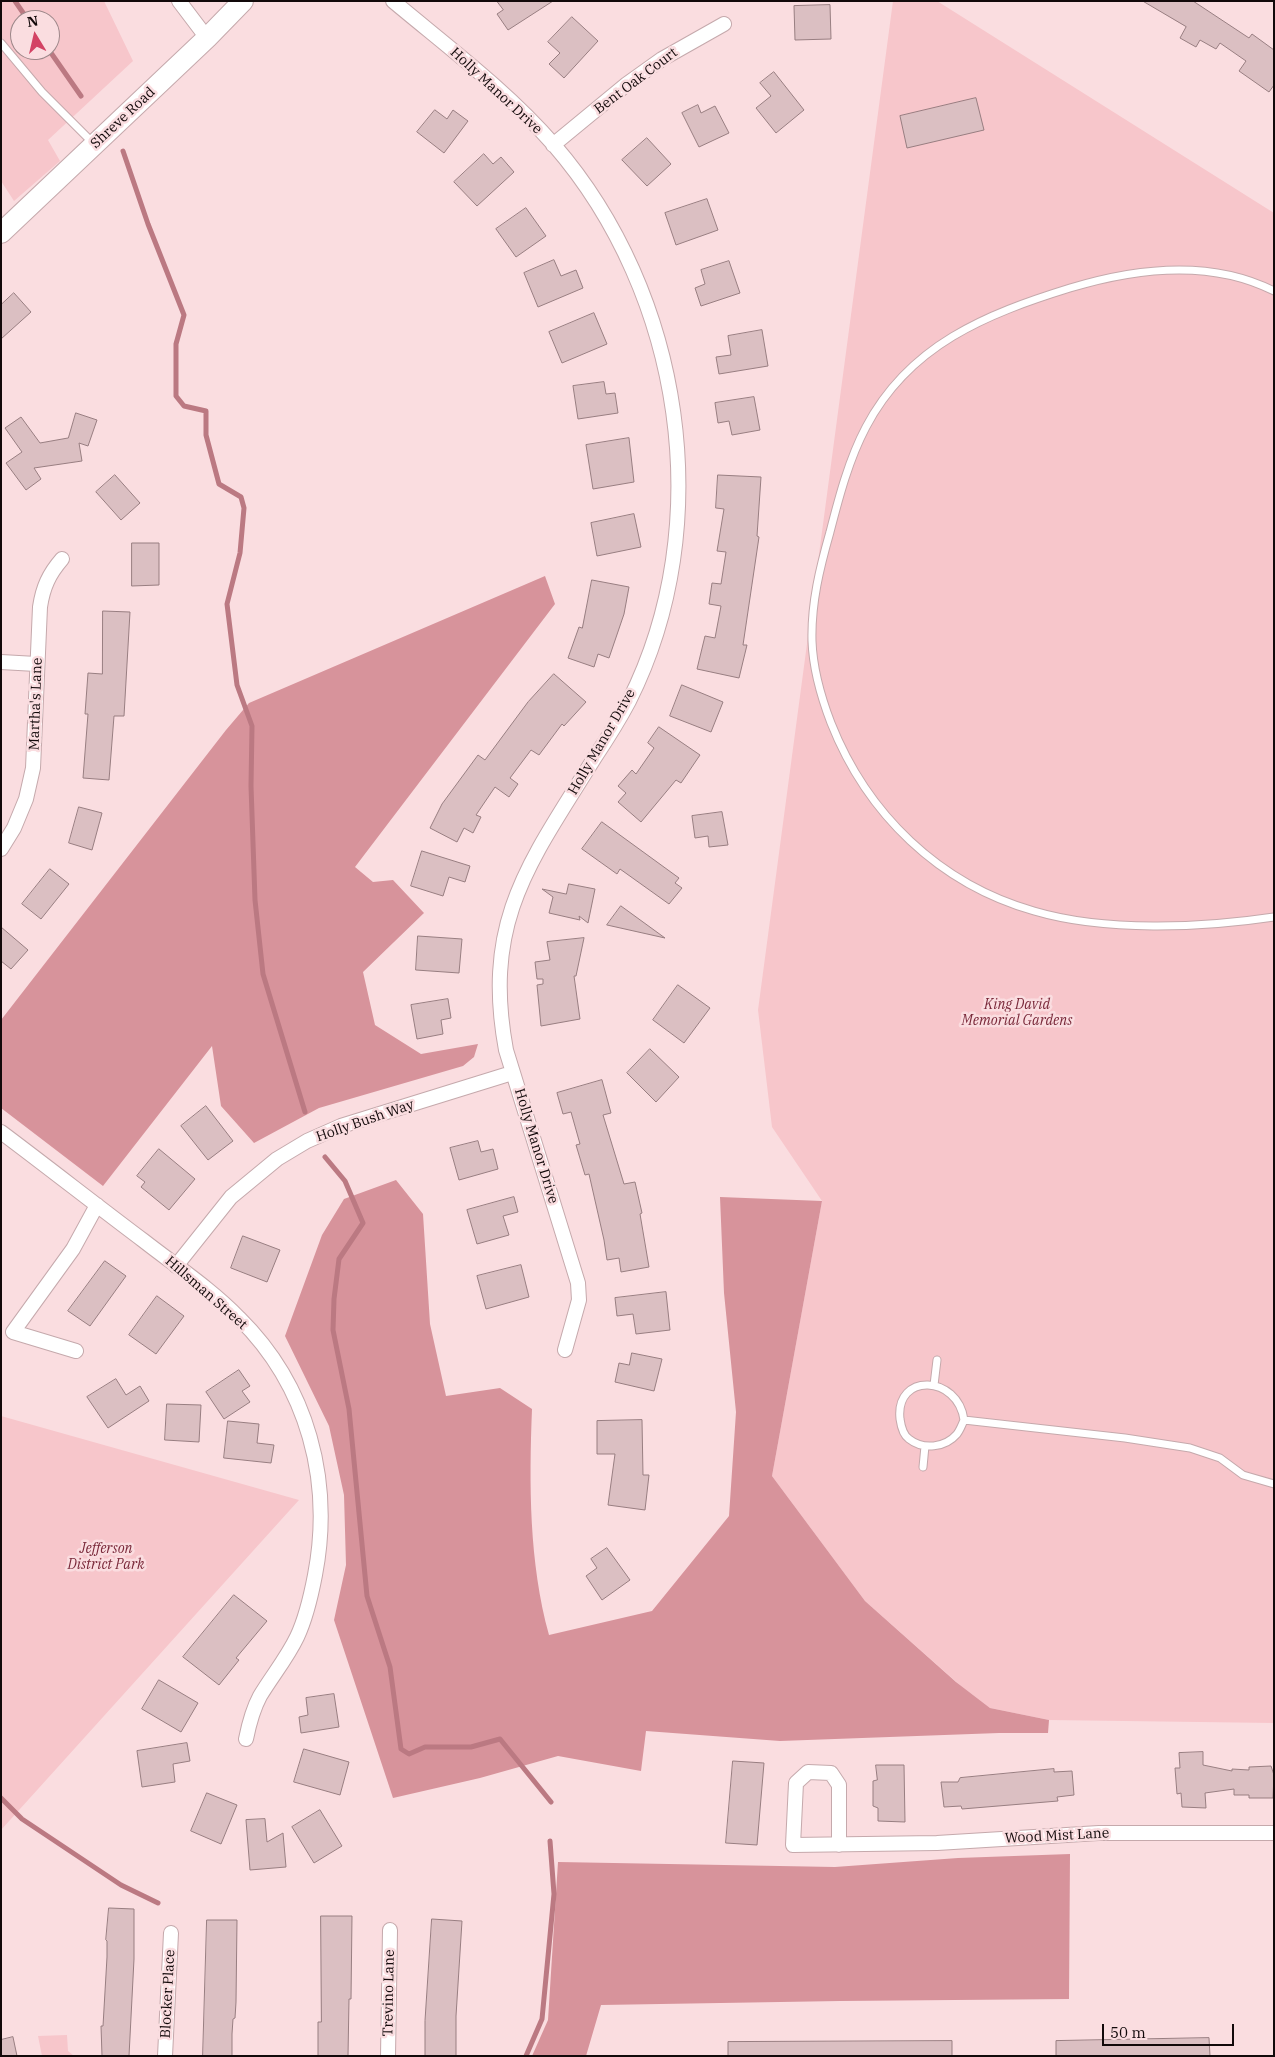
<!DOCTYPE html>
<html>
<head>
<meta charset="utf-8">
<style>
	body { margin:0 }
	#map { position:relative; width:1275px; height:2057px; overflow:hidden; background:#fadde0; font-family:"IBM Plex Serif",serif }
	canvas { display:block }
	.frame { position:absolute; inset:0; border:2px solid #12090a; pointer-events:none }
	.north { position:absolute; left:10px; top:10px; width:50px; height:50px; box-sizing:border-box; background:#fadde0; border:1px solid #9d888a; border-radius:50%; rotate:351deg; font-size:14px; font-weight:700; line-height:20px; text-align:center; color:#12090a }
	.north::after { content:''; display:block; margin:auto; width:18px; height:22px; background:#d34364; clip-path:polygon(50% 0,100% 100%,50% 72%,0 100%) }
	.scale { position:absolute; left:1102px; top:2024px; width:132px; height:22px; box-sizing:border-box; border:2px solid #12090a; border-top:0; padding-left:6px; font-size:15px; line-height:18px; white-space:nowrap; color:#12090a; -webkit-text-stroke:4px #fadde0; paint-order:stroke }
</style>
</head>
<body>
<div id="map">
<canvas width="1275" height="2057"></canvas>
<div class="frame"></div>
<div class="north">N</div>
<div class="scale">50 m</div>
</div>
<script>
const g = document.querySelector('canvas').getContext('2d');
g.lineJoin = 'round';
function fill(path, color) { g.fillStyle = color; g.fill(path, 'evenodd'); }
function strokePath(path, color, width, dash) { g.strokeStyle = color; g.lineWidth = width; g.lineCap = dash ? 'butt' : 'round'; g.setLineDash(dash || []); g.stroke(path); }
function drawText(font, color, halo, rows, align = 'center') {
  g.font = font + ' "IBM Plex Serif",serif'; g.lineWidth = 5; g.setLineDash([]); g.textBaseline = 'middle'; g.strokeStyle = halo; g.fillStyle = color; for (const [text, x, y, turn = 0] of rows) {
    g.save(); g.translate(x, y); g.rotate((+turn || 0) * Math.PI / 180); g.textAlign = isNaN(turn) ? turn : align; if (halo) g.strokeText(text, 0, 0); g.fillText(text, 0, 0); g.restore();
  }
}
fill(new Path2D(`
	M 1,1 L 104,1 L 133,61 L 48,140 L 60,161 L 14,201 L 1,181 ZM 20,20 L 50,20 L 50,50 L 20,50 Z
	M 893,1 L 937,1 L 1274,213 L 1274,1723 L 1049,1720 L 990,1708 L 961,1686 L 865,1601 L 772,1476 L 822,1201 L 772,1127 L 758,1010 Z
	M 1,1416 L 299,1500 L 1,1830 Z
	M 67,2035 L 68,2051 L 74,2056 L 42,2056 L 38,2036 Z`), '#f7c6cb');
fill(new Path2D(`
	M 545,576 L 555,604 L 355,867 L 373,882 L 393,880 L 424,913 L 363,972 L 375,1025 L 421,1054 L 478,1044 L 474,1057 L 463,1066 L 319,1108 L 254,1143 L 221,1106 L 212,1046 L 103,1186 L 1,1108 L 1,1020 L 226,730 L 249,703 Z
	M 396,1180 L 423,1214 L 430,1324 L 446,1396 L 500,1388 L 532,1409 C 529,1484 529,1562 549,1635 L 652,1611 L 729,1516 L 736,1412 L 724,1293 L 720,1197 L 822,1201 L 772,1476 L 865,1601 L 956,1682 L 990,1708 L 1049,1720 L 1048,1733 L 999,1733 L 780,1741 L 646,1731 L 641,1771 L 558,1756 L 480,1778 L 393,1798 L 334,1620 L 346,1565 L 344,1495 L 329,1426 L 285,1336 L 322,1235 L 344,1199 Z
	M 1070,1854 L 1069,1999 L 840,2001 L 601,2005 L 586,2056 L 532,2056 L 548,2020 L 558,1862 L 835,1867 L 958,1858 Z`), '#d7939b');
strokePath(new Path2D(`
	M 15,1 L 28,20
	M 49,50 L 81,96
	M 123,151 L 148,224 L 184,315 L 176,344 L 176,396 L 184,406 L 206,411 L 206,435 L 219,484 L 241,497 L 244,508 L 240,553 L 227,604 L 237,685 L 252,726 L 251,786 L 255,900 L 263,974 L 305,1112
	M 325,1157 L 345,1181 L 363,1223 L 339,1259 L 334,1299 L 333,1330 L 349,1409 L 367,1596 L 390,1667 L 401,1749 L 409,1754 L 425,1747 L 471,1747 L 500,1739 L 551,1802
	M 1,1798 L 22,1819 L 121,1885 L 158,1903
	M 526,2056 L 542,2019 L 554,1894 L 550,1841`), '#bb7982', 5);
const building = new Path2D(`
	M 497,1 L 553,1 L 508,30 L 497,14 L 503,10 Z
	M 1143,1 L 1193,1 L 1249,38 L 1252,34 L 1274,50 L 1274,85 L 1269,92 L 1239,71 L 1246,61 L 1220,43 L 1216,49 L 1200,40 L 1196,47 L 1180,38 L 1186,27 Z
	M 830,5 L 831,39 L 795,40 L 794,6 Z
	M 572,17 L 598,41 L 564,78 L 549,64 L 560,53 L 548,42 Z
	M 774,72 L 804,110 L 776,133 L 756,108 L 771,96 L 760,83 Z
	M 976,98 L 984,130 L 907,148 L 900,116 Z
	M 698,105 L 701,113 L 715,106 L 729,133 L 699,147 L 682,113 Z
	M 435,110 L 447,119 L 453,110 L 468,121 L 444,153 L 417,132 Z
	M 647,138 L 671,164 L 647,186 L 622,160 Z
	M 484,154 L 493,164 L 501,157 L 514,172 L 477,206 L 454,182 Z
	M 707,199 L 718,230 L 676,245 L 665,213 Z
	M 526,208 L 546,236 L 516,257 L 496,229 Z
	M 554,260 L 561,276 L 576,270 L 583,288 L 538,307 L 524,273 Z
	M 729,261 L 740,293 L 701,306 L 695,288 L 705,284 L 701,270 Z
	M 14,293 L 31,312 L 1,339 L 1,305 Z
	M 594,313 L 607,344 L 562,363 L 549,332 Z
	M 762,330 L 768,366 L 719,374 L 716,357 L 731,355 L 728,336 Z
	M 604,382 L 606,394 L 615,393 L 618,413 L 578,419 L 573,386 Z
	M 754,397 L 760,430 L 732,435 L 729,421 L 718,423 L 715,403 Z
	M 76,413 L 97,420 L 88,446 L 79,443 L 82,461 L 34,468 L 41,479 L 26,490 L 6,463 L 22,452 L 5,428 L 21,417 L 40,443 L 68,438 Z
	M 629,438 L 634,482 L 593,489 L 586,445 Z
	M 115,475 L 140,503 L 121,520 L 96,492 Z
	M 718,475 L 761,477 L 757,536 L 759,537 L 743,645 L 747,645 L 739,678 L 697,669 L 705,636 L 715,638 L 721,606 L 709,604 L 712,583 L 721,584 L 726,552 L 717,551 L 724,509 L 716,508 Z
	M 634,514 L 641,547 L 597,556 L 591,523 Z
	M 132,543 L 159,543 L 159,585 L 132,586 Z
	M 592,580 L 629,587 L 624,614 L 609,658 L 598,654 L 594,667 L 568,658 L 579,627 L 582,628 Z
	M 103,611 L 130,612 L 124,716 L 114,716 L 109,780 L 83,778 L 88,714 L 85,714 L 88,673 L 102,674 Z
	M 554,674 L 586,702 L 564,726 L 562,724 L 539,755 L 531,750 L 510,778 L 518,784 L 509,797 L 495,787 L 476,815 L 481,817 L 473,833 L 464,828 L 457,842 L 430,828 L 442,804 L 478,755 L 485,760 L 528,702 Z
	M 682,685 L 723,702 L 711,732 L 670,716 Z
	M 659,727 L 700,755 L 681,783 L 676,780 L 641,822 L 618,802 L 626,793 L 618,786 L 632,770 L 636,774 L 654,748 L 648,743 Z
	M 79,807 L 102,813 L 92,850 L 69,843 Z
	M 722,812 L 728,845 L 709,847 L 708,836 L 695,838 L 692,816 Z
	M 602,822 L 679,878 L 675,883 L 682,888 L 669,904 L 620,869 L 617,874 L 582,849 Z
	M 422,851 L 470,866 L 465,882 L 449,877 L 443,896 L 411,886 Z
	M 50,869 L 69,884 L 41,919 L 22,904 Z
	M 569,884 L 595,889 L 588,923 L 579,916 L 580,920 L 549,913 L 553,897 L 542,889 L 566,894 Z
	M 621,906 L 665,938 L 607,925 Z
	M 1,927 L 28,950 L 11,969 L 1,961 Z
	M 418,936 L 462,939 L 459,973 L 416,970 Z
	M 584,938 L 576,976 L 574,976 L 580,1019 L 541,1026 L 537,985 L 543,984 L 543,979 L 537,979 L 535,962 L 550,960 L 547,942 Z
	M 678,985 L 710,1008 L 684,1043 L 653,1020 Z
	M 448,999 L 451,1018 L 441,1020 L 443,1034 L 417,1039 L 411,1005 Z
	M 650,1049 L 679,1077 L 656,1102 L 627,1073 Z
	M 602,1080 L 611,1113 L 603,1115 L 624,1184 L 635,1182 L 642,1213 L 640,1214 L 649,1267 L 621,1272 L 619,1258 L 607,1260 L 604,1240 L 589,1174 L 585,1175 L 576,1145 L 580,1144 L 571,1112 L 563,1114 L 557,1093 Z
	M 206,1106 L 233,1141 L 208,1160 L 181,1126 Z
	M 478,1141 L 481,1152 L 493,1149 L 498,1169 L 459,1180 L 450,1148 Z
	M 159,1149 L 195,1179 L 169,1210 L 141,1187 L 145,1182 L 137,1176 Z
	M 514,1197 L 518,1212 L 503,1216 L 509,1235 L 477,1244 L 467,1210 Z
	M 243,1236 L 280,1250 L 267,1282 L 231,1268 Z
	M 105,1261 L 126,1276 L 90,1326 L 68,1311 Z
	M 521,1265 L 529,1297 L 486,1309 L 477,1276 Z
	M 666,1292 L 670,1330 L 636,1334 L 633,1314 L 617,1316 L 615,1298 Z
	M 157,1296 L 184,1316 L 156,1354 L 129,1335 Z
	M 632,1353 L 662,1359 L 654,1391 L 615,1382 L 619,1363 L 629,1365 Z
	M 239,1370 L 250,1386 L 242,1391 L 250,1402 L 224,1419 L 206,1392 Z
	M 116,1379 L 126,1395 L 140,1386 L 149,1401 L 108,1428 L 87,1397 Z
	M 167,1404 L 201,1405 L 199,1442 L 165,1440 Z
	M 642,1420 L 643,1475 L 649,1475 L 645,1510 L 608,1505 L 615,1454 L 597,1454 L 597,1421 Z
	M 228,1421 L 259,1424 L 257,1443 L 274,1445 L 271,1463 L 224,1458 Z
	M 607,1548 L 630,1580 L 602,1600 L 586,1576 L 597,1568 L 591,1559 Z
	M 234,1595 L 267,1621 L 236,1658 L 239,1660 L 219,1685 L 183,1657 Z
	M 159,1680 L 198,1703 L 181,1732 L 142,1709 Z
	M 334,1694 L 339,1727 L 301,1733 L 299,1717 L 308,1715 L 306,1698 Z
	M 187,1743 L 190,1761 L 173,1764 L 175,1782 L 142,1787 L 137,1751 Z
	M 304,1749 L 349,1762 L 340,1795 L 294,1782 Z
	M 1203,1752 L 1203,1765 L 1232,1771 L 1232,1769 L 1249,1770 L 1249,1767 L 1271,1766 L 1274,1775 L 1273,1798 L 1249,1798 L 1249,1795 L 1234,1795 L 1234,1789 L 1205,1793 L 1206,1808 L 1182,1807 L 1181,1793 L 1177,1794 L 1175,1768 L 1180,1768 L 1179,1753 Z
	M 733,1761 L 764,1763 L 757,1845 L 726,1843 Z
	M 876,1765 L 904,1765 L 905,1822 L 878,1821 L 878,1808 L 873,1806 L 873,1781 L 877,1780 Z
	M 1054,1769 L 1054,1772 L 1072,1771 L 1074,1795 L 1057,1797 L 1058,1801 L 962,1809 L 961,1806 L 944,1807 L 941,1782 L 958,1782 L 960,1778 Z
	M 207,1793 L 237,1805 L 221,1844 L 191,1831 Z
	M 320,1810 L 342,1846 L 314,1863 L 292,1827 Z
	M 265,1819 L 267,1842 L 283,1833 L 286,1867 L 250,1870 L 246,1820 Z
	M 109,1908 L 134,1909 L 134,1959 L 129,2056 L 102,2056 L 101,2026 L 103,2026 L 107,1957 L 107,1941 L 106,1940 Z
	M 321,1916 L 352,1916 L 351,1999 L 349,1999 L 348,2056 L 318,2056 L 318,2022 L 321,2022 Z
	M 432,1919 L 462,1921 L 456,2016 L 456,2056 L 425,2056 L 425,2021 Z
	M 207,1920 L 237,1920 L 236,2002 L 235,2018 L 233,2019 L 232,2034 L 232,2056 L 203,2056 Z
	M 13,2037 L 17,2056 L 1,2056 L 1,2040 Z
	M 1209,2038 L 1210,2056 L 1056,2056 L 1056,2041 Z
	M 952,2041 L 952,2056 L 728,2056 L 728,2042 Z`);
fill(building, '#dbbfc2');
strokePath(building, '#987e81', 1);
const lane = new Path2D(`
	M 1,43 L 42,92 L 94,144
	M 1274,291 C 1211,259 1136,268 1070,288 C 986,314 909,345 866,427 C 849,459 839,497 830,532 C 820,567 811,603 812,641 C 813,669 821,697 831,723 C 867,814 939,884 1034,911 C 1105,932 1201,928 1274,917
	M 934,1385 L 937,1360
	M 964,1420 C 962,1425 960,1430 957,1434 C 945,1448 923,1450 909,1439 C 903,1435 901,1426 900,1419 C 895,1372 958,1375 964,1420 L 1125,1438 L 1190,1448 L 1220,1458 L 1243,1475 L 1274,1484
	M 923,1467 L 925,1446`);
const street = new Path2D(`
	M 179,1 L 207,38
	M 393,1 C 448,47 507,91 554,145 C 683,294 718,524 629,701 C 619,720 607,739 595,757 C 530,862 482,920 506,1050 L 578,1283 L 579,1300 L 565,1350
	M 553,145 L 627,84 L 662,59 L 724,24
	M 1,662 L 36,664
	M 1,849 L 14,828 L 26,799 L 33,768 L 40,607 C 43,587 49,574 62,559
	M 1,1132 C 49,1168 96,1205 144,1241 C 176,1266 211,1289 239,1318 C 308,1386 333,1481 315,1575 C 311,1596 306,1618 297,1637 C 287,1658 272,1676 260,1696 C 253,1709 249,1724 246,1739
	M 176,1266 L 231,1197 L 277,1159 L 307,1141 L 341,1126 L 512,1073
	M 76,1351 L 13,1332 L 73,1249 L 97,1205
	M 839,1845 L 839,1785 L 831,1773 L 808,1772 L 796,1783 L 793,1845 L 937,1843 L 1099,1833 L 1274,1833
	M 165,2056 L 171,1933
	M 388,2056 L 390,1930`);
const secondary = new Path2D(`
	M 1,233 L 207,38 L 243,1`);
strokePath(lane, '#c5a9ac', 9);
strokePath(street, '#c5a9ac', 16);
strokePath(secondary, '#c5a9ac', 22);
strokePath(lane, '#fff', 7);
strokePath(street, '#fff', 14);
strokePath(secondary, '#fff', 20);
drawText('14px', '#12090a', '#fadde0', [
	["Bent Oak Court",636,81,-37],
	["Holly Manor Drive",496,91,43],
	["Shreve Road",123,118,-43],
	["Martha's Lane",36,704,-88],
	["Holly Manor Drive",602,742,-60],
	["Holly Bush Way",365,1121,-19],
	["Holly Manor Drive",536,1146,73],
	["Hillsman Street",206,1293,41],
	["Wood Mist Lane",1057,1836,-3],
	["Trevino Lane",389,1993,-89],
	["Blocker Place",168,1994,-87]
]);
drawText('italic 14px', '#7a293a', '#fadde0', [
	["King David",1017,1005],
	["Memorial Gardens",1017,1021],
	["Jefferson",106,1549],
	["District Park",106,1565]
]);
</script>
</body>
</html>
